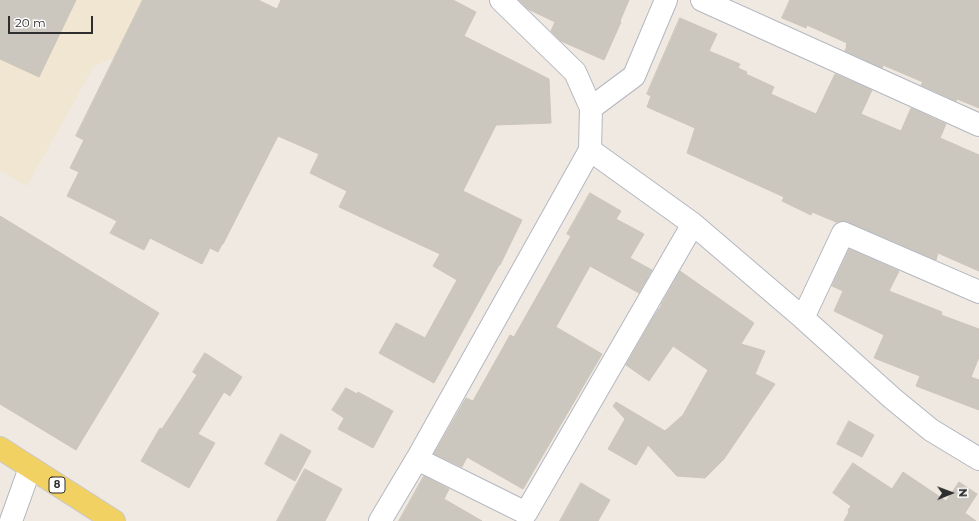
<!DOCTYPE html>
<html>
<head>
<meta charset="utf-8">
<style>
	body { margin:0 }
	#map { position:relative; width:979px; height:521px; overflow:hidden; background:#efe9e1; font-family:Montserrat,sans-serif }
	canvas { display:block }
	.north { position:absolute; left:931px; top:473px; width:40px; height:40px; -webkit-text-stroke:3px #fff; paint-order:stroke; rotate:89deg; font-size:11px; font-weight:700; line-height:16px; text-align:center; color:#2e2e2e }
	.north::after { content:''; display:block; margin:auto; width:14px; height:18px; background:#2e2e2e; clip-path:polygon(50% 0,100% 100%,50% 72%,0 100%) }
	.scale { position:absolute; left:8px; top:16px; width:85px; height:18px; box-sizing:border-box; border:2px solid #2e2e2e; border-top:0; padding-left:5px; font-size:12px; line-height:14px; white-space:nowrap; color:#2e2e2e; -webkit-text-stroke:3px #fff; paint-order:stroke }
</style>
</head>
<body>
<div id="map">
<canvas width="979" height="521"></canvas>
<div class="north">N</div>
<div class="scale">20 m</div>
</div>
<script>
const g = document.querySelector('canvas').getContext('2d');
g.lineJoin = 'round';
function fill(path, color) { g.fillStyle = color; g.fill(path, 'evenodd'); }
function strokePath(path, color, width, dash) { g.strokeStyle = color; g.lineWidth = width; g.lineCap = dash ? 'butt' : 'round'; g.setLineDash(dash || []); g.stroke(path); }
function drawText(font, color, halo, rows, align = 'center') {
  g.font = font + ' Montserrat,sans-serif'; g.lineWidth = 3; g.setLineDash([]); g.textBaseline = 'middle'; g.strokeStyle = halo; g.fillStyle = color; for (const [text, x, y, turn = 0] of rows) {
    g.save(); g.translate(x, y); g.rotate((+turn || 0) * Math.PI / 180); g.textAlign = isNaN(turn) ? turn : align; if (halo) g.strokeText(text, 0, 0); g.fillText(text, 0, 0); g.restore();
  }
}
fill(new Path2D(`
	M 0,0 L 148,0 L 115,57 L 94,66 L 27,186 L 0,171 Z`), '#f0e6d1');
const building = new Path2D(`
	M 0,0 L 76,0 L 39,77 L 0,59 Z
	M 143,0 L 258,0 L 277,9 L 281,0 L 453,0 L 476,12 L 464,36 L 549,79 L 551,123 L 496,125 L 463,191 L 522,220 L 500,265 L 499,265 L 483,294 L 434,383 L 379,353 L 396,323 L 425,338 L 457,280 L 433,266 L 440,254 L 339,207 L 347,191 L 310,173 L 319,154 L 278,136 L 223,244 L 222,244 L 218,252 L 210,248 L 202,264 L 150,238 L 144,250 L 110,233 L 117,221 L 67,196 L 79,172 L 70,168 L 84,140 L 76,136 Z
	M 519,0 L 629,0 L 620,21 L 621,22 L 604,60 L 561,41 L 551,31 L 555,22 L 528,9 Z
	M 790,0 L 979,0 L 979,108 L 957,99 L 956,101 L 921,85 L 923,82 L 883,65 L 882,68 L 845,51 L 847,46 L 846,46 L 847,43 L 807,25 L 806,28 L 782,18 Z
	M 680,18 L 717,34 L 709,51 L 740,64 L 738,68 L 747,72 L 746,74 L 774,87 L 771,94 L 816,114 L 835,74 L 872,90 L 861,114 L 901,131 L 911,108 L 946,124 L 940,138 L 979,155 L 979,271 L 938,253 L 936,260 L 848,222 L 842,221 L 836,222 L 812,212 L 811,215 L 782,201 L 784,197 L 687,153 L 695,128 L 647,107 L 651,96 L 647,94 Z
	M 590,193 L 621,211 L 616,219 L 644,234 L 630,258 L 652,270 L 639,293 L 590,266 L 556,327 L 602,354 L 523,489 L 467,457 L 462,467 L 434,454 L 466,398 L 473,401 L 510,335 L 514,337 L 571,236 L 567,234 Z
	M 0,216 L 159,313 L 76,450 L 0,404 Z
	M 849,249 L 899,271 L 889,291 L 942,312 L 941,315 L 979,329 L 979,357 L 971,377 L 979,380 L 979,410 L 916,386 L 920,376 L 874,358 L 884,335 L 834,311 L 843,291 L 832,286 Z
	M 680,271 L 754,323 L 741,344 L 765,351 L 755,374 L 775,384 L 724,459 L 705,478 L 677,476 L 648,445 L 636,465 L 608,449 L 625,419 L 613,406 L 616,402 L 665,431 L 683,415 L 708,370 L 673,346 L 649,381 L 626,365 L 654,316 L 661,306 L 661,305 Z
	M 205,353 L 242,377 L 230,396 L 224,392 L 198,434 L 215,443 L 189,488 L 141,461 L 160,428 L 162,429 L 197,375 L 193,372 Z
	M 346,388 L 357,394 L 358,392 L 393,411 L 373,448 L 338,429 L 344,418 L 332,410 Z
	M 849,421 L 874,435 L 862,457 L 837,444 Z
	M 281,434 L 311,451 L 295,481 L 265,464 Z
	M 853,463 L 892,489 L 903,472 L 946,501 L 959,482 L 977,494 L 965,513 L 976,521 L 844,521 L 849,512 L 848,510 L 851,506 L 833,493 Z
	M 305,469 L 342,489 L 325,521 L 277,521 Z
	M 424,476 L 449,489 L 444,499 L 482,521 L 399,521 Z
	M 581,483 L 610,500 L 598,521 L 560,521 Z`);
fill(building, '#cbc7bf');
strokePath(building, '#cbc5ba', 1);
const minor = new Path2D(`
	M 702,0 L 979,125
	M 591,108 L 634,76 L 666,0
	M 590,150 L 693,224 L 803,318 L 892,398 L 931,430 L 979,459
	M 803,318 L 843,233 L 979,292
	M 417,459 L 526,513 L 693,224
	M 11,521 L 30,468
	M 380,521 L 417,459 L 590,150 L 591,108 L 575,72 L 501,0`);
const major = new Path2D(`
	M 0,448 L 114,521`);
strokePath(minor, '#b4b7c1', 24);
strokePath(major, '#c9c9c9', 24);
strokePath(minor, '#fff', 22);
strokePath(major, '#f2d163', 22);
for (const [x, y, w] of [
	[57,485,16]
]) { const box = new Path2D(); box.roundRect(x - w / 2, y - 8, w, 16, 3); g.fillStyle = '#fff'; g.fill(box); strokePath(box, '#2e2e2e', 1); }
drawText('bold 10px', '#2e2e2e', null, [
	["8",57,485]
]);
</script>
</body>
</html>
